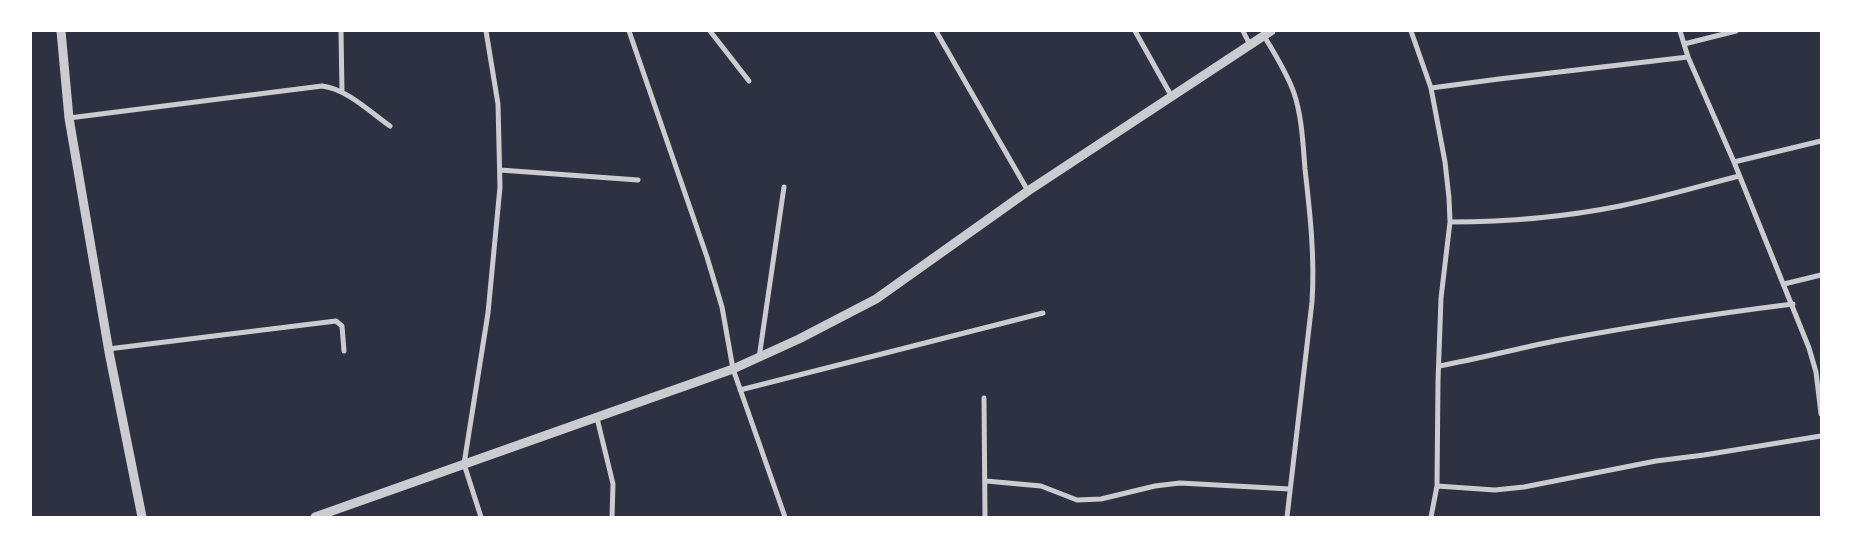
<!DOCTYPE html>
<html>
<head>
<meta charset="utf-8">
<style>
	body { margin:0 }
	#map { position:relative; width:1852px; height:548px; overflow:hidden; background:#2d3142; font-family:"Roboto Condensed",sans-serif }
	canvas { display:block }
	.frame { position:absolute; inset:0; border:32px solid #fff; pointer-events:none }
</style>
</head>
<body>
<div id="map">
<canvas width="1852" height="548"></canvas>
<div class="frame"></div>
</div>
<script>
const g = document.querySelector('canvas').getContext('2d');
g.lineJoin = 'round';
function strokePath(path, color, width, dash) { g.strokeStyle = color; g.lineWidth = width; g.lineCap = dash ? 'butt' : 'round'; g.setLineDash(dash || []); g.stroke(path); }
strokePath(new Path2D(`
	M 341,31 L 342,92
	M 629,31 L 707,257 L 722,307 L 733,369 L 785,517
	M 710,31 L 749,81
	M 936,31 L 1028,191
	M 1135,31 L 1172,97
	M 1243,31 L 1250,45
	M 1411,31 L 1431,88 L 1445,162 L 1449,198 L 1450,222 L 1441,298 L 1438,381 L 1437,486 L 1431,517
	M 1680,31 L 1688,57 L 1734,162 L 1809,348 L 1816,372 L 1821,414
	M 1264,36 C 1275,54 1287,73 1294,93 C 1302,117 1303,144 1305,169 C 1310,213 1315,257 1312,302 L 1287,517
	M 1684,44 L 1736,31
	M 1431,88 L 1499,79 L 1688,57
	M 69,118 L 322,86 C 347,89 370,112 390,126
	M 1734,162 L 1821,141
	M 500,170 L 638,180
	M 1450,222 C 1506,222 1565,217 1620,206 C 1660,198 1700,186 1739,176
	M 1784,284 L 1821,275
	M 108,349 L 336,321 L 342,326 L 344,351
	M 759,358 L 784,187
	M 1439,366 C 1477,359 1516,349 1555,341 C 1634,326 1713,314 1793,304
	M 740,390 L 1043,313
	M 984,398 L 985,517
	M 597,418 L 613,484 L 612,517
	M 986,481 L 1041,486 L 1077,500 L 1101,499 L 1155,486 L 1180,483 L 1290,489
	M 1437,486 L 1495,490 L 1524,487 L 1656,461 L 1704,455 L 1821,436
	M 481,517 L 464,464 L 488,313 L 500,187 L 498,104 L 486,31`), '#caccd0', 5);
strokePath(new Path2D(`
	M 61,31 L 69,118 L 109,352 L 142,517
	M 315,517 L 733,369 L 799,339 L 876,299 L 1028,191 L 1271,31`), '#caccd0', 9);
</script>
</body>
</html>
